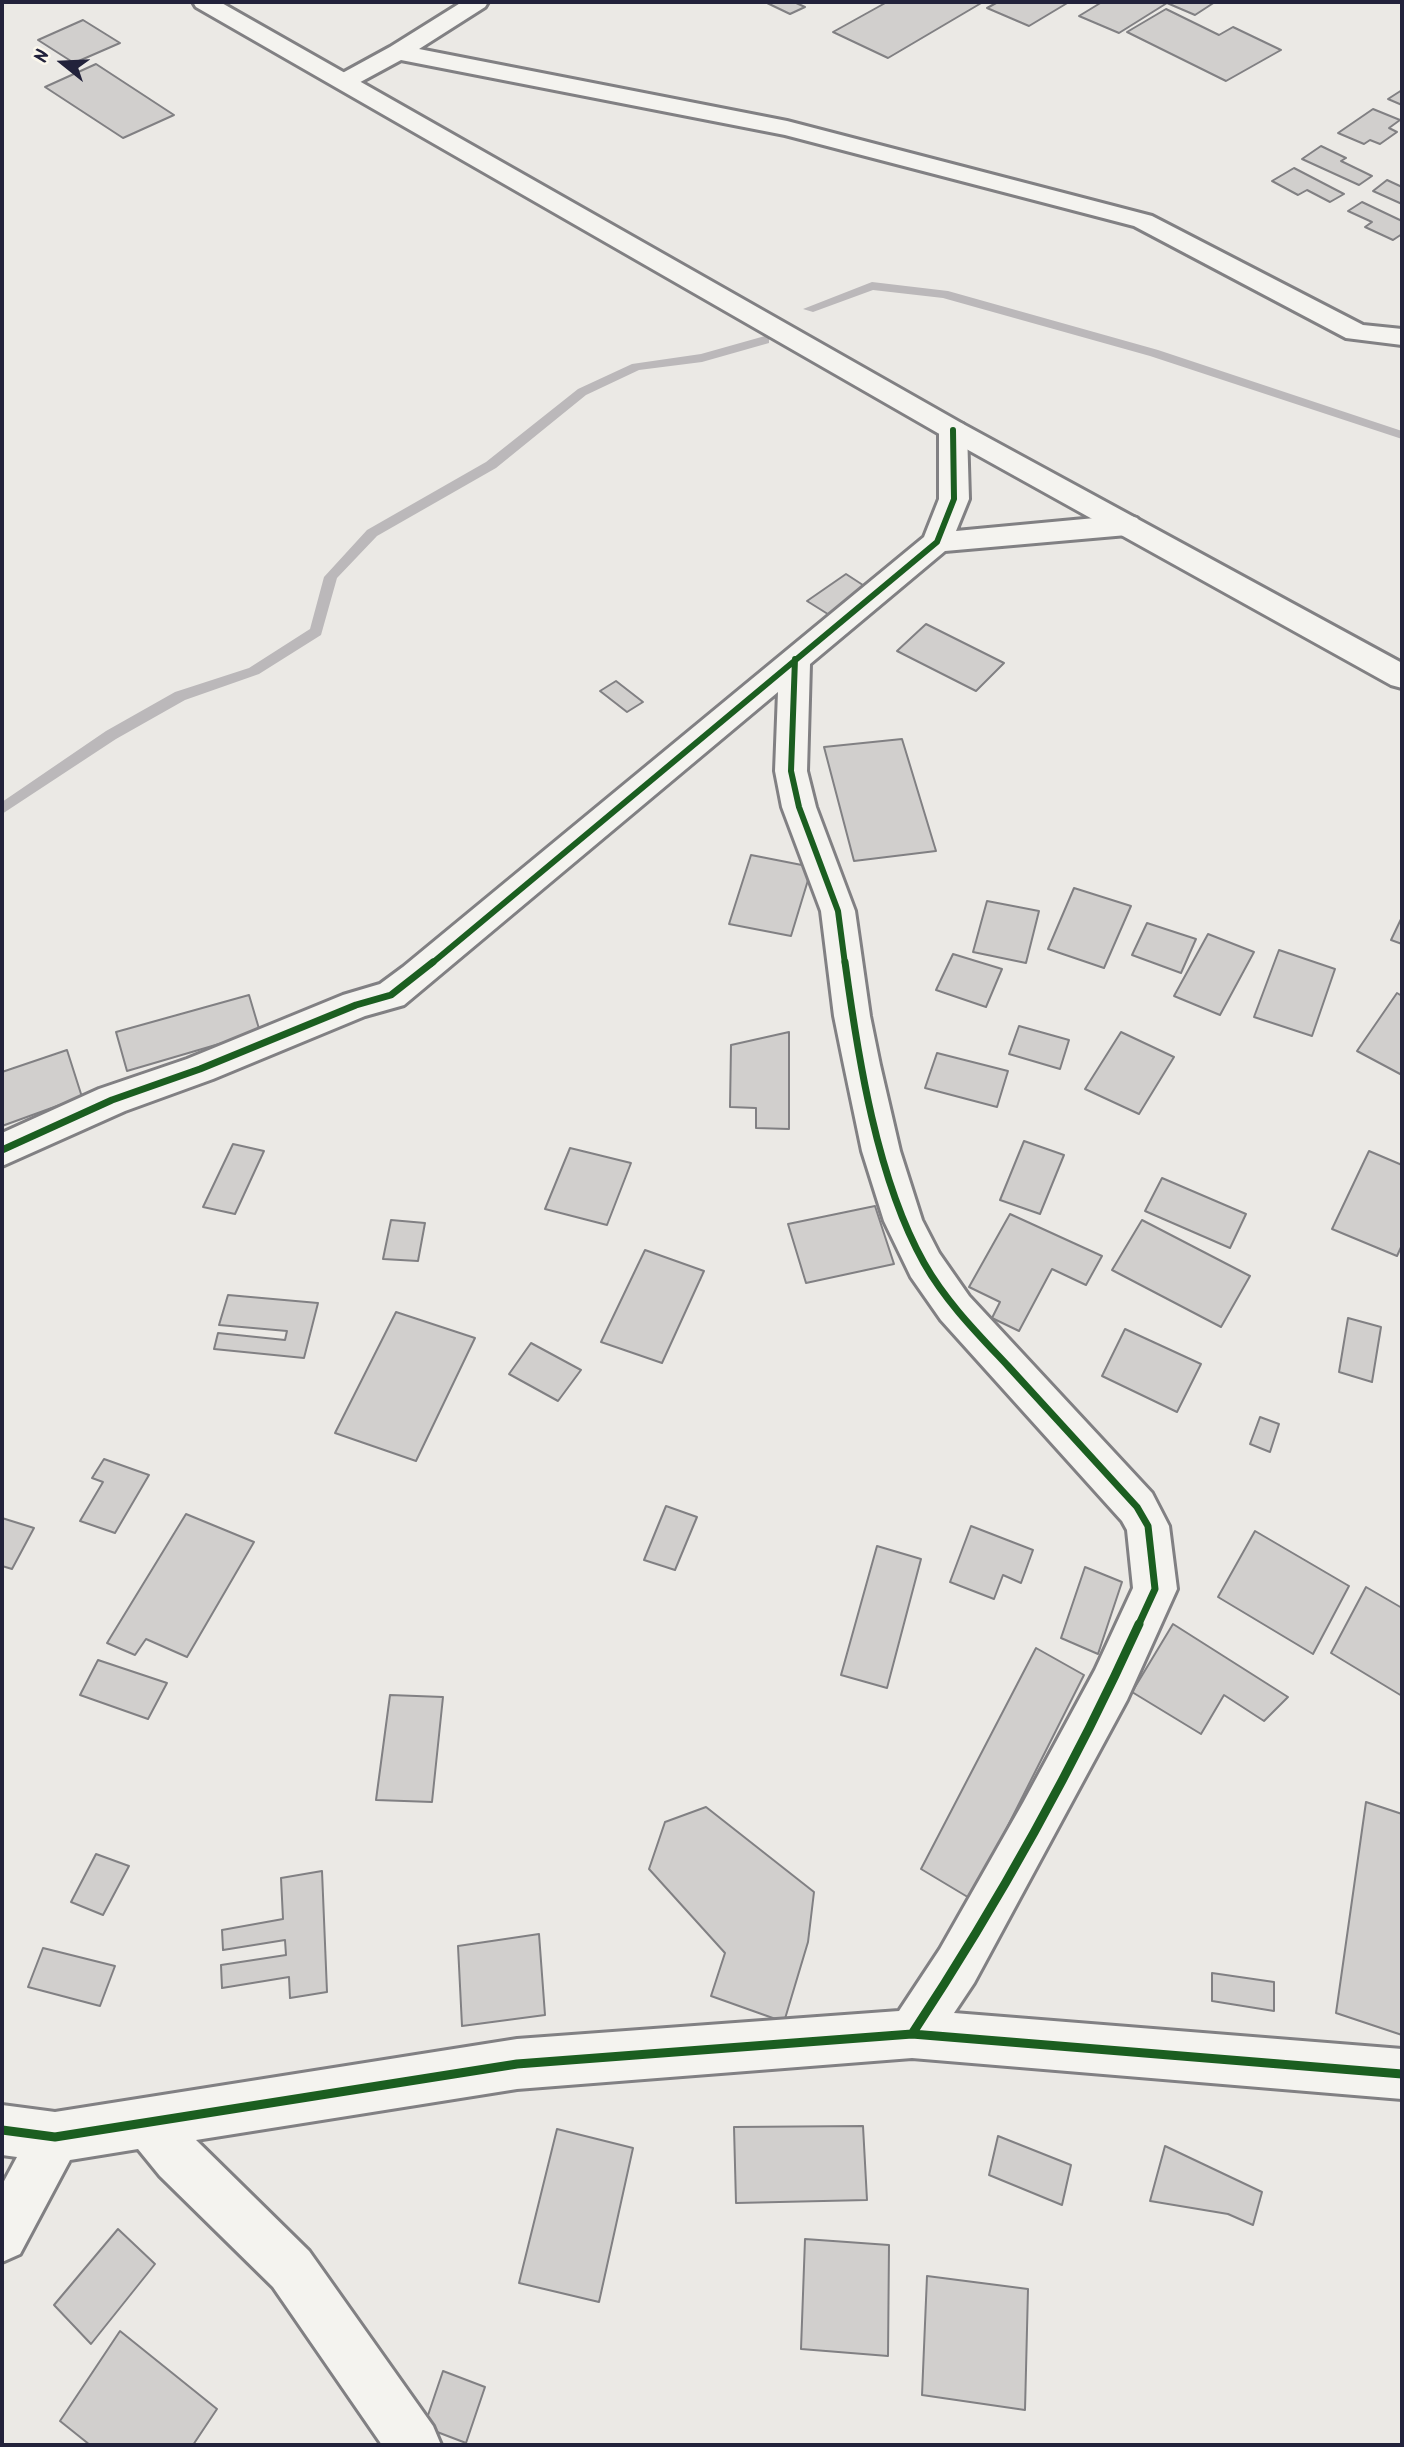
<!DOCTYPE html>
<html>
<head>
<meta charset="utf-8">
<style>
	body { margin:0 }
	#map { position:relative; width:1404px; height:2447px; overflow:hidden; background:#ebe9e5; font-family:Kalam,sans-serif }
	canvas { display:block }
	.frame { position:absolute; inset:0; border:4px solid #22223b; pointer-events:none }
	.north { position:absolute; left:28px; top:28px; width:70px; height:70px; -webkit-text-stroke:5px #fbf7ec; paint-order:stroke; rotate:288deg; font-size:19px; font-weight:700; line-height:28px; text-align:center; color:#22223b }
	.north::after { content:''; display:block; margin:auto; width:24px; height:32px; background:#22223b; clip-path:polygon(50% 0,100% 100%,50% 72%,0 100%) }
</style>
</head>
<body>
<div id="map">
<canvas width="1404" height="2447"></canvas>
<div class="frame"></div>
<div class="north">N</div>
</div>
<script>
const g = document.querySelector('canvas').getContext('2d');
g.lineJoin = 'round';
function fill(path, color) { g.fillStyle = color; g.fill(path, 'evenodd'); }
function strokePath(path, color, width, dash) { g.strokeStyle = color; g.lineWidth = width; g.lineCap = dash ? 'butt' : 'round'; g.setLineDash(dash || []); g.stroke(path); }
fill(new Path2D(`
	M 872,282 L 948,291 L 1158,350 L 1402,431 L 1402,439 L 1150,356 L 943,298 L 873,290 L 813,312 L 803,309 Z
	M 765,336 L 769,337 L 769,343 L 702,362 L 639,370 L 586,395 L 496,468 L 377,536 L 337,578 L 321,635 L 259,674 L 185,700 L 116,739 L 2,814 L 2,802 L 106,731 L 175,692 L 249,668 L 310,629 L 324,577 L 367,530 L 486,462 L 578,389 L 632,364 L 701,354 Z`), '#bbb8ba');
const building = new Path2D(`
	M 765,2 L 794,2 L 805,7 L 790,14 Z
	M 887,2 L 983,2 L 888,58 L 833,32 Z
	M 998,2 L 1069,2 L 1029,26 L 987,8 Z
	M 1102,2 L 1215,2 L 1195,15 L 1167,3 L 1119,33 L 1079,16 Z
	M 1166,9 L 1219,35 L 1233,27 L 1281,50 L 1226,81 L 1127,32 Z
	M 83,20 L 120,43 L 74,63 L 38,40 Z
	M 96,64 L 174,115 L 123,138 L 45,87 Z
	M 1402,90 L 1402,105 L 1388,99 Z
	M 1373,109 L 1400,120 L 1389,128 L 1397,132 L 1380,144 L 1370,140 L 1364,144 L 1338,133 Z
	M 1321,146 L 1346,158 L 1341,161 L 1372,176 L 1359,185 L 1302,159 Z
	M 1294,168 L 1344,194 L 1330,202 L 1307,190 L 1298,195 L 1272,181 Z
	M 1387,180 L 1402,187 L 1402,204 L 1373,191 Z
	M 1362,202 L 1402,221 L 1402,234 L 1393,240 L 1365,227 L 1372,222 L 1348,211 Z
	M 846,574 L 869,589 L 831,616 L 807,601 Z
	M 926,624 L 1004,663 L 976,691 L 897,651 Z
	M 616,681 L 643,702 L 627,712 L 600,691 Z
	M 902,739 L 936,851 L 854,861 L 824,747 Z
	M 751,855 L 812,867 L 791,936 L 729,924 Z
	M 1074,888 L 1131,906 L 1104,968 L 1048,949 Z
	M 987,901 L 1039,911 L 1026,963 L 973,952 Z
	M 1402,917 L 1402,944 L 1391,940 Z
	M 1147,923 L 1196,939 L 1181,973 L 1132,955 Z
	M 1208,934 L 1254,952 L 1220,1015 L 1174,996 Z
	M 1279,950 L 1335,969 L 1312,1036 L 1254,1017 Z
	M 953,954 L 1002,969 L 986,1007 L 936,990 Z
	M 1397,993 L 1402,996 L 1402,1075 L 1357,1051 Z
	M 249,995 L 260,1032 L 127,1071 L 116,1032 Z
	M 1019,1026 L 1069,1040 L 1060,1069 L 1009,1054 Z
	M 789,1032 L 789,1129 L 756,1128 L 756,1108 L 730,1107 L 731,1045 Z
	M 1121,1032 L 1174,1057 L 1139,1114 L 1085,1089 Z
	M 67,1050 L 82,1097 L 2,1126 L 2,1072 Z
	M 937,1053 L 1008,1071 L 997,1107 L 925,1088 Z
	M 1024,1141 L 1064,1155 L 1040,1214 L 1000,1200 Z
	M 233,1144 L 264,1151 L 235,1214 L 203,1207 Z
	M 570,1148 L 631,1163 L 607,1225 L 545,1209 Z
	M 1369,1151 L 1402,1165 L 1402,1245 L 1397,1256 L 1332,1229 Z
	M 1162,1178 L 1246,1214 L 1230,1248 L 1145,1211 Z
	M 875,1206 L 894,1264 L 806,1283 L 788,1224 Z
	M 1010,1214 L 1102,1256 L 1086,1285 L 1052,1269 L 1019,1331 L 992,1318 L 1000,1302 L 969,1287 Z
	M 391,1220 L 425,1223 L 418,1261 L 383,1259 Z
	M 1142,1220 L 1250,1276 L 1221,1327 L 1112,1270 Z
	M 645,1250 L 704,1271 L 662,1363 L 601,1342 Z
	M 228,1295 L 318,1303 L 304,1358 L 214,1349 L 218,1333 L 285,1340 L 287,1331 L 219,1325 Z
	M 396,1312 L 475,1338 L 416,1461 L 335,1433 Z
	M 1348,1318 L 1381,1327 L 1372,1382 L 1339,1372 Z
	M 1125,1329 L 1201,1364 L 1177,1412 L 1102,1376 Z
	M 531,1343 L 581,1370 L 558,1401 L 509,1374 Z
	M 1260,1417 L 1279,1424 L 1270,1452 L 1250,1444 Z
	M 104,1459 L 149,1475 L 115,1533 L 80,1521 L 103,1482 L 92,1478 Z
	M 666,1506 L 697,1517 L 675,1570 L 644,1560 Z
	M 186,1514 L 254,1542 L 187,1657 L 146,1639 L 135,1655 L 107,1643 Z
	M 2,1518 L 34,1528 L 12,1569 L 2,1566 Z
	M 971,1526 L 1033,1550 L 1021,1583 L 1003,1575 L 994,1599 L 950,1582 Z
	M 1255,1531 L 1349,1586 L 1313,1654 L 1218,1597 Z
	M 877,1546 L 921,1559 L 887,1688 L 841,1675 Z
	M 1085,1567 L 1122,1582 L 1098,1654 L 1061,1638 Z
	M 1366,1587 L 1402,1608 L 1402,1696 L 1331,1653 Z
	M 1173,1624 L 1288,1697 L 1264,1721 L 1224,1695 L 1201,1734 L 1132,1692 Z
	M 1036,1648 L 1084,1675 L 971,1899 L 921,1869 Z
	M 98,1660 L 167,1683 L 148,1719 L 80,1695 Z
	M 390,1695 L 443,1697 L 432,1802 L 376,1800 Z
	M 1366,1802 L 1402,1814 L 1402,2035 L 1336,2013 Z
	M 706,1807 L 814,1892 L 808,1942 L 784,2022 L 711,1996 L 725,1953 L 649,1869 L 665,1822 Z
	M 96,1854 L 129,1866 L 103,1915 L 71,1902 Z
	M 322,1871 L 327,1992 L 290,1998 L 289,1977 L 222,1988 L 221,1965 L 286,1955 L 285,1940 L 223,1950 L 222,1930 L 283,1919 L 281,1878 Z
	M 539,1934 L 545,2015 L 462,2026 L 458,1946 Z
	M 43,1948 L 115,1966 L 100,2006 L 28,1987 Z
	M 1212,1973 L 1274,1982 L 1274,2011 L 1212,2001 Z
	M 863,2126 L 867,2200 L 736,2203 L 734,2127 Z
	M 557,2129 L 633,2148 L 599,2302 L 519,2283 Z
	M 998,2136 L 1071,2165 L 1062,2205 L 989,2175 Z
	M 1165,2146 L 1262,2192 L 1253,2225 L 1228,2214 L 1150,2201 Z
	M 118,2229 L 155,2264 L 91,2344 L 54,2305 Z
	M 805,2239 L 889,2245 L 888,2356 L 801,2349 Z
	M 927,2276 L 1028,2289 L 1025,2410 L 922,2395 Z
	M 120,2331 L 217,2409 L 193,2445 L 90,2445 L 60,2421 Z
	M 443,2371 L 485,2387 L 466,2443 L 424,2427 Z`);
fill(building, '#d1cfcd');
strokePath(building, '#818083', 2);
const minor = new Path2D(`
	M 462,2 L 488,2 L 485,7 L 419,49 L 787,121 L 1152,216 L 1363,325 L 1402,329 L 1402,345 L 1346,338 L 1134,226 L 785,135 L 401,60 L 353,86 L 337,86 L 333,81 L 337,76 L 390,47 Z
	M 953,421 L 963,424 L 967,430 L 969,499 L 956,531 L 1127,515 L 1137,518 L 1142,525 L 1137,532 L 1127,535 L 945,551 L 810,664 L 807,771 L 816,807 L 855,911 L 870,1016 L 880,1065 L 900,1151 L 922,1220 L 939,1253 L 969,1296 L 1152,1493 L 1169,1526 L 1177,1589 L 1127,1700 L 974,1983 L 954,2013 L 1402,2049 L 1402,2099 L 912,2058 L 517,2089 L 196,2140 L 309,2251 L 433,2426 L 441,2445 L 382,2445 L 273,2287 L 160,2176 L 138,2149 L 70,2160 L 20,2254 L 2,2262 L 2,2185 L 17,2157 L 2,2155 L 2,2105 L 55,2112 L 517,2039 L 899,2011 L 940,1949 L 1023,1803 L 1095,1670 L 1133,1588 L 1127,1530 L 1122,1521 L 941,1320 L 911,1277 L 884,1221 L 862,1151 L 844,1065 L 834,1016 L 821,911 L 782,807 L 775,771 L 778,692 L 404,1005 L 365,1016 L 213,1079 L 125,1111 L 2,1166 L 2,1133 L 99,1089 L 187,1059 L 343,995 L 380,984 L 403,967 L 924,537 L 939,499 L 939,430 L 943,424 Z`);
const major = new Path2D(`
	M 193,2 L 220,2 L 963,424 L 1402,663 L 1402,688 L 1391,685 L 943,436 L 196,7 Z`);
strokePath(minor, '#818083', 6);
strokePath(major, '#818083', 6);
fill(minor, '#f4f3ef');
fill(major, '#f4f3ef');
strokePath(new Path2D(`
	M 795,659 L 791,771 L 799,807 L 838,911 L 845,964
	M 431,964 L 937,542 L 954,499 L 953,430`), '#1b5e20', 6);
strokePath(new Path2D(`
	M 845,962 C 858,1058 877,1179 924,1263 C 946,1302 978,1334 1008,1366 C 1051,1413 1094,1460 1137,1507 L 1148,1526 L 1155,1589 L 1138,1626
	M 2,1150 L 112,1100 L 200,1069 L 356,1005 L 391,995 L 433,962`), '#1b5e20', 7);
strokePath(new Path2D(`
	M 912,2034 C 997,1905 1075,1765 1139,1624
	M 2,2130 L 55,2137 L 517,2064 L 912,2034 L 1402,2074`), '#1b5e20', 9);
</script>
</body>
</html>
